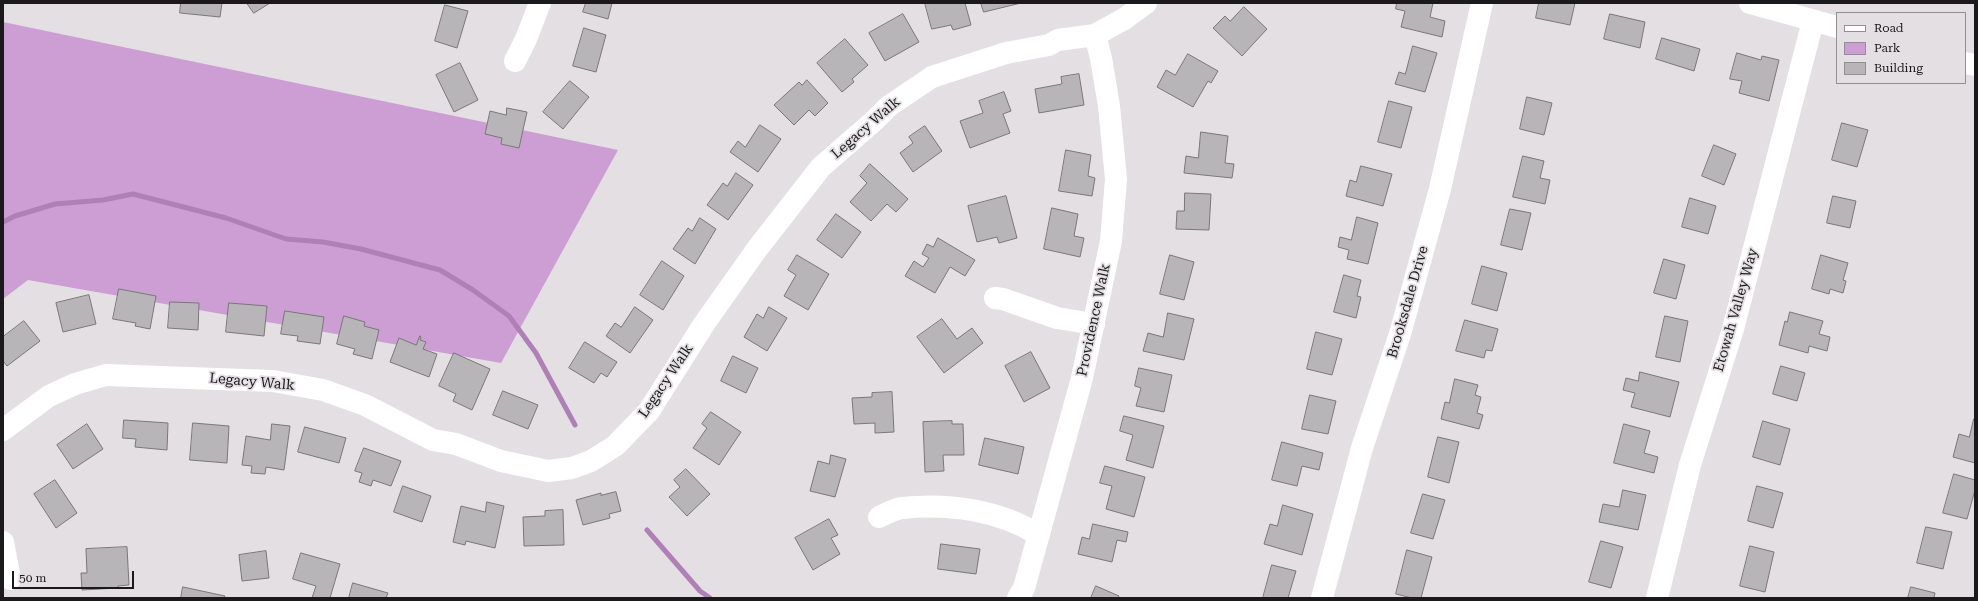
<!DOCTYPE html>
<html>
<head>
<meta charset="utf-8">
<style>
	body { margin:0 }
	#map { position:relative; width:1978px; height:601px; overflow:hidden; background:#e3dfe3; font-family:"Roboto Serif",serif }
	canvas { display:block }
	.frame { position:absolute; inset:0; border:4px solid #1a191b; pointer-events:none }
	.legend { position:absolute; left:1836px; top:12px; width:130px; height:72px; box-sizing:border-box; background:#e3dfe3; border:1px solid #939093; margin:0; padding:5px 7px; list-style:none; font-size:12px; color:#1a191b }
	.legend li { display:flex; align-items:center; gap:8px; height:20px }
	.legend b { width:20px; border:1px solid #939093 }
	.scale { position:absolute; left:12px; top:571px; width:122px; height:18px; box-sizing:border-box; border:2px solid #1a191b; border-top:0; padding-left:5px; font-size:12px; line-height:14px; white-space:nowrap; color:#1a191b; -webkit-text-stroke:3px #e3dfe3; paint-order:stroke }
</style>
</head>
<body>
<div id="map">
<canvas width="1978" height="601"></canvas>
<div class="frame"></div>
<ul class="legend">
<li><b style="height:5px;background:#fff"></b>Road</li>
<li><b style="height:11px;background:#cd9ed4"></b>Park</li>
<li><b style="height:11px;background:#b8b5b9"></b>Building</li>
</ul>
<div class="scale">50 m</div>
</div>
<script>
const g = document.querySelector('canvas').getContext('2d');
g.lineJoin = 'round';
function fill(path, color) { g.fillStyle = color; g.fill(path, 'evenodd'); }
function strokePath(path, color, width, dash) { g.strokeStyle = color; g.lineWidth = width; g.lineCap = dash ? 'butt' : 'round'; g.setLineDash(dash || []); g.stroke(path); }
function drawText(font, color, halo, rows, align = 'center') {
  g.font = font + ' "Roboto Serif",serif'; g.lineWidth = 3.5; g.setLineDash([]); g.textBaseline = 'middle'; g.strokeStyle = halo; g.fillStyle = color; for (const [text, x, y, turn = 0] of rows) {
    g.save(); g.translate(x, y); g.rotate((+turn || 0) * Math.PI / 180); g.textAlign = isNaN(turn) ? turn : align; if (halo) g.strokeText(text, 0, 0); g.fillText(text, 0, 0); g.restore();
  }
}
fill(new Path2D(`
	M 3,22 L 618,150 L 501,363 L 28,280 L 3,299 Z`), '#cd9ed4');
strokePath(new Path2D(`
	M 3,222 L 15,216 L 55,204 L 103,200 L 133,194 L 226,218 L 286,239 L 323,242 L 361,249 L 440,270 L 473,290 L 509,316 L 536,353 L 575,425
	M 647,530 L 700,591 L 710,598`), '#af80b6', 5);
const building = new Path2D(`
	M 181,3 L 222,3 L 220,17 L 180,13 Z
	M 247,3 L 270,3 L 254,13 Z
	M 586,3 L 612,3 L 608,19 L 583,12 Z
	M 925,3 L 965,3 L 971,25 L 953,30 L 951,25 L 932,29 Z
	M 981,3 L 1021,3 L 984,12 Z
	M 1397,3 L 1433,3 L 1430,17 L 1445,21 L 1442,37 L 1401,27 L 1405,11 L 1396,9 Z
	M 1539,3 L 1575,3 L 1570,25 L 1536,18 Z
	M 445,5 L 468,11 L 457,48 L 435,41 Z
	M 1244,7 L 1267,29 L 1242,56 L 1213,28 L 1225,16 L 1230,21 Z
	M 903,14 L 919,42 L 885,61 L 869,33 Z
	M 1610,14 L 1645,22 L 1640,48 L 1604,39 Z
	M 584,28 L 606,35 L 596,72 L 573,66 Z
	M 1662,38 L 1700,49 L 1694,71 L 1656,59 Z
	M 845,39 L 868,65 L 852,79 L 854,82 L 842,92 L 817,63 Z
	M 1413,46 L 1437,53 L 1425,92 L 1395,84 L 1399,72 L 1405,74 Z
	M 1737,53 L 1761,60 L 1762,56 L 1779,60 L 1769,101 L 1739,93 L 1742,81 L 1730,79 Z
	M 1188,54 L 1218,71 L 1211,83 L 1208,81 L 1193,107 L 1157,87 L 1166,70 L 1175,75 Z
	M 460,63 L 478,100 L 454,112 L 436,75 Z
	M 1079,74 L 1084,105 L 1039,113 L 1035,89 L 1062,84 L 1061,77 Z
	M 807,80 L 828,103 L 815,116 L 809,110 L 794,125 L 774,105 L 799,82 L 802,85 Z
	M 570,81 L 589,97 L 563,129 L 543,112 Z
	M 1004,92 L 1011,111 L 1003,114 L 1010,133 L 970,148 L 960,121 L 983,113 L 979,101 Z
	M 1527,97 L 1552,103 L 1544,135 L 1520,129 Z
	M 1389,101 L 1412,107 L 1401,148 L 1378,142 Z
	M 507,108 L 527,112 L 519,148 L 501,144 L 502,138 L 485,134 L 490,111 L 506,115 Z
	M 1842,123 L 1868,130 L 1857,167 L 1832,160 Z
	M 760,125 L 781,139 L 758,172 L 730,152 L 738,141 L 745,147 Z
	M 925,126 L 942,151 L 913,172 L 900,153 L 913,143 L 909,137 Z
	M 1201,132 L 1228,136 L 1225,163 L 1234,164 L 1232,178 L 1184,173 L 1186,156 L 1198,158 Z
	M 1714,145 L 1736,154 L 1724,185 L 1702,176 Z
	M 1066,150 L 1091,155 L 1088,176 L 1095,178 L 1092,196 L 1059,191 Z
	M 1523,156 L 1544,161 L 1540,178 L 1550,180 L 1545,204 L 1513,197 Z
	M 870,164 L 908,199 L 896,212 L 887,204 L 871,221 L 850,202 L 867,183 L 860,176 Z
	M 1361,166 L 1392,174 L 1383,206 L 1346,196 L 1350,180 L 1356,182 Z
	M 736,173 L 753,185 L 728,220 L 707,205 L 723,183 L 727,186 Z
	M 1185,193 L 1211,194 L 1209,230 L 1176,229 L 1177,211 L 1184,211 Z
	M 1006,196 L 1017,238 L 999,243 L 997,237 L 977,242 L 968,206 Z
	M 1833,196 L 1856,201 L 1850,228 L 1827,223 Z
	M 1690,198 L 1716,206 L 1708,234 L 1682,227 Z
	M 1052,208 L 1078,214 L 1074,236 L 1084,238 L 1080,257 L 1044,249 Z
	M 1510,209 L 1531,213 L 1522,250 L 1501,245 Z
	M 836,214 L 861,232 L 842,258 L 817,240 Z
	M 1357,217 L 1378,223 L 1368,264 L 1347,259 L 1349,250 L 1338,247 L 1340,237 L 1351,240 Z
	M 700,218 L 716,229 L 695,264 L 673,249 L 688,228 L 692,231 Z
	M 938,238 L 975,260 L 965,276 L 950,267 L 935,293 L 905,276 L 914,261 L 923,267 L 929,258 L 922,254 L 927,244 L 933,247 Z
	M 797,255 L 829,274 L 808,310 L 784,296 L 796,275 L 788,270 Z
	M 1170,255 L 1194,262 L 1184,300 L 1160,294 Z
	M 1821,255 L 1848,263 L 1843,280 L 1846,281 L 1843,293 L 1830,289 L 1829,294 L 1812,289 Z
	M 1664,259 L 1685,265 L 1676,299 L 1654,293 Z
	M 662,261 L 684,276 L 663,310 L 640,295 Z
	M 1482,266 L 1507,273 L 1497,311 L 1472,304 Z
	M 1344,275 L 1361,280 L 1357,296 L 1361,297 L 1356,318 L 1334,312 Z
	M 119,289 L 156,296 L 150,329 L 135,326 L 136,323 L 113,319 Z
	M 89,295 L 96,324 L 63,332 L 56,303 Z
	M 170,302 L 199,303 L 198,330 L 168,328 Z
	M 229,303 L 267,306 L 264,336 L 226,332 Z
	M 635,307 L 653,320 L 630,353 L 606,336 L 615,323 L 621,327 Z
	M 769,307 L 787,318 L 767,351 L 744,337 L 757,314 L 763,318 Z
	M 285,311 L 324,317 L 320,344 L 297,341 L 298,336 L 281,334 Z
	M 1790,312 L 1823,321 L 1819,334 L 1830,337 L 1827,351 L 1809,346 L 1808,353 L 1779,345 L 1785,321 L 1787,322 Z
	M 1168,313 L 1194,319 L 1184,360 L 1143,351 L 1148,333 L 1163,337 Z
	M 344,316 L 365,322 L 364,326 L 379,330 L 372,359 L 353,354 L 355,349 L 337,344 Z
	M 1665,316 L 1688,321 L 1680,362 L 1656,357 Z
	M 942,319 L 957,339 L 972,328 L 983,343 L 944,373 L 917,337 Z
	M 1465,320 L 1498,329 L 1492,351 L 1486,350 L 1484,358 L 1456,351 Z
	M 24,321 L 40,341 L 7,366 L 3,361 L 3,337 Z
	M 1316,332 L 1342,339 L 1332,375 L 1307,369 Z
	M 420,336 L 421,337 L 420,340 L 426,342 L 423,349 L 437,354 L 429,377 L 390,362 L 399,338 L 416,345 Z
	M 585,342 L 617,362 L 607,377 L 601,373 L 594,383 L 569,368 Z
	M 1031,352 L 1050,388 L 1024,402 L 1005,366 Z
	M 454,353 L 490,369 L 472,410 L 453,401 L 456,394 L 439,386 Z
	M 733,356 L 758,368 L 746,393 L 721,381 Z
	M 1781,366 L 1805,373 L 1797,401 L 1773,394 Z
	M 1139,368 L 1172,375 L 1164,412 L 1136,406 L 1141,388 L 1135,386 Z
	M 1640,372 L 1679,382 L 1670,417 L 1631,407 L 1635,393 L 1623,390 L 1626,378 L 1638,381 Z
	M 1455,379 L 1478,385 L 1475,395 L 1481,397 L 1477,413 L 1483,415 L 1479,429 L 1441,419 L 1445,402 L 1449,403 Z
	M 503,391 L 538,405 L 528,429 L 493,415 Z
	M 892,392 L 894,432 L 875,433 L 875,423 L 854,424 L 852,398 L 872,397 L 872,393 Z
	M 1310,395 L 1336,401 L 1328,434 L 1302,429 Z
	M 711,412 L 741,432 L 719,465 L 693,448 L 707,428 L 702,424 Z
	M 1124,416 L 1164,426 L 1153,468 L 1126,460 L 1133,435 L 1120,431 Z
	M 1974,419 L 1975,419 L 1975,463 L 1953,457 L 1959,434 L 1969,437 Z
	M 124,420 L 168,423 L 167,450 L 135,447 L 136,439 L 123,438 Z
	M 952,421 L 952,424 L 963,424 L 964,455 L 943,455 L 944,471 L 925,472 L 923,422 Z
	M 1763,421 L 1790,429 L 1780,465 L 1753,457 Z
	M 193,423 L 229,426 L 227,463 L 190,460 Z
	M 87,424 L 103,449 L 73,469 L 57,445 Z
	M 272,424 L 290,426 L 284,470 L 266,467 L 265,474 L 251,473 L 252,466 L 242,465 L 246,436 L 270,440 Z
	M 1624,424 L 1650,431 L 1644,453 L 1658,457 L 1654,473 L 1614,463 Z
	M 305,427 L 346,438 L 339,463 L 298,452 Z
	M 1438,437 L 1459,442 L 1449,483 L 1428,477 Z
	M 985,438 L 1024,447 L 1018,474 L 979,465 Z
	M 1282,442 L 1323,453 L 1319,470 L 1302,466 L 1297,486 L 1272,480 Z
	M 364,448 L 401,461 L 391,486 L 373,480 L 371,486 L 359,482 L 362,473 L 355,471 Z
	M 831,455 L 846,459 L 835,497 L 810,491 L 818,461 L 829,464 Z
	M 1105,466 L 1145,477 L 1134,517 L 1106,509 L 1112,486 L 1100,483 Z
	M 686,469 L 710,494 L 687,516 L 669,497 L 680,487 L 674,480 Z
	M 1954,474 L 1975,480 L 1975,490 L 1967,519 L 1943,513 Z
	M 55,480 L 77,513 L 56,528 L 34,494 Z
	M 403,486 L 431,496 L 422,522 L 394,512 Z
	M 1757,486 L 1783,493 L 1773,528 L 1748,521 Z
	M 1623,490 L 1646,495 L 1638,530 L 1599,522 L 1603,504 L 1619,507 Z
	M 616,492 L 621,511 L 609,514 L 610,518 L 583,525 L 576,500 L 601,493 L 601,495 Z
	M 1423,494 L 1445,500 L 1433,539 L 1411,533 Z
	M 487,502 L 504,506 L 495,548 L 466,541 L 465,545 L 453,542 L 461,506 L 485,512 Z
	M 1283,505 L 1313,514 L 1302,555 L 1264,544 L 1270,524 L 1277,526 Z
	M 563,510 L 564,545 L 524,546 L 523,517 L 545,516 L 545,511 Z
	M 829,519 L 838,535 L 831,538 L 840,554 L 813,570 L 795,538 Z
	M 1093,524 L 1128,532 L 1126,542 L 1117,540 L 1112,562 L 1078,554 L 1082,537 L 1089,539 Z
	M 1926,527 L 1952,532 L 1943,569 L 1917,563 Z
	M 1601,541 L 1623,547 L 1611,588 L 1589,582 Z
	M 941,544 L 980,549 L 976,574 L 938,569 Z
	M 1750,546 L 1774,552 L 1765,592 L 1740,586 Z
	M 127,547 L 129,585 L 118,586 L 118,588 L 82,590 L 81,573 L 87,573 L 86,549 Z
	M 1407,550 L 1432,557 L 1421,598 L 1412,598 L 1396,594 Z
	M 266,551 L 269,578 L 242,581 L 239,555 Z
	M 301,553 L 340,564 L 330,598 L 312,598 L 316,586 L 293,579 Z
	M 1272,565 L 1296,571 L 1288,598 L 1263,598 Z
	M 353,583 L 388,593 L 386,598 L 349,598 Z
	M 1096,586 L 1119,596 L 1118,598 L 1091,598 Z
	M 183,587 L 225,596 L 224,598 L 181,598 Z
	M 1911,587 L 1935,593 L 1934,598 L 1908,598 Z`);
fill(building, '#b8b5b9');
strokePath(building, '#7a777a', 1);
strokePath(new Path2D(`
	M 1750,3 L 1837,27
	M 515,61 L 526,39 L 540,3
	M 1965,63 L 1975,65
	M 995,298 L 1003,299 L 1057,318 L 1094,324
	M 3,430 L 49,396 L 75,384 L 106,375 L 273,381 L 323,390 L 365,405 L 433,440 L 456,444 L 501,461 L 548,471 L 572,468 L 591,461 L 615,446 L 649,411 L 704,324 L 757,249 L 821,167 L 875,120 L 889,106 L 932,77 L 1006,53 L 1049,45 L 1058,40 L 1095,35 L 1124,19 L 1146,3
	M 879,517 C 886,514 894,509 902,508 C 949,503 999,510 1039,535
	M 3,542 L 10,579
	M 1018,598 L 1024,588 L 1082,378 L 1111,241 L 1116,179 L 1109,106 L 1101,58 L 1095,35
	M 1322,598 L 1362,448 L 1400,334 L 1440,189 L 1482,3
	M 1657,598 L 1690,465 L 1733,329 L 1813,21`), '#fff', 22);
drawText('14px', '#1a191b', '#e3dfe3', [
	["Legacy Walk",866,128,-41],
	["Brooksdale Drive",1408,302,-74],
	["Etowah Valley Way",1736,310,-74],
	["Providence Walk",1094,320,-78],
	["Legacy Walk",666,381,-56],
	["Legacy Walk",252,382,5]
]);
</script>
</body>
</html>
